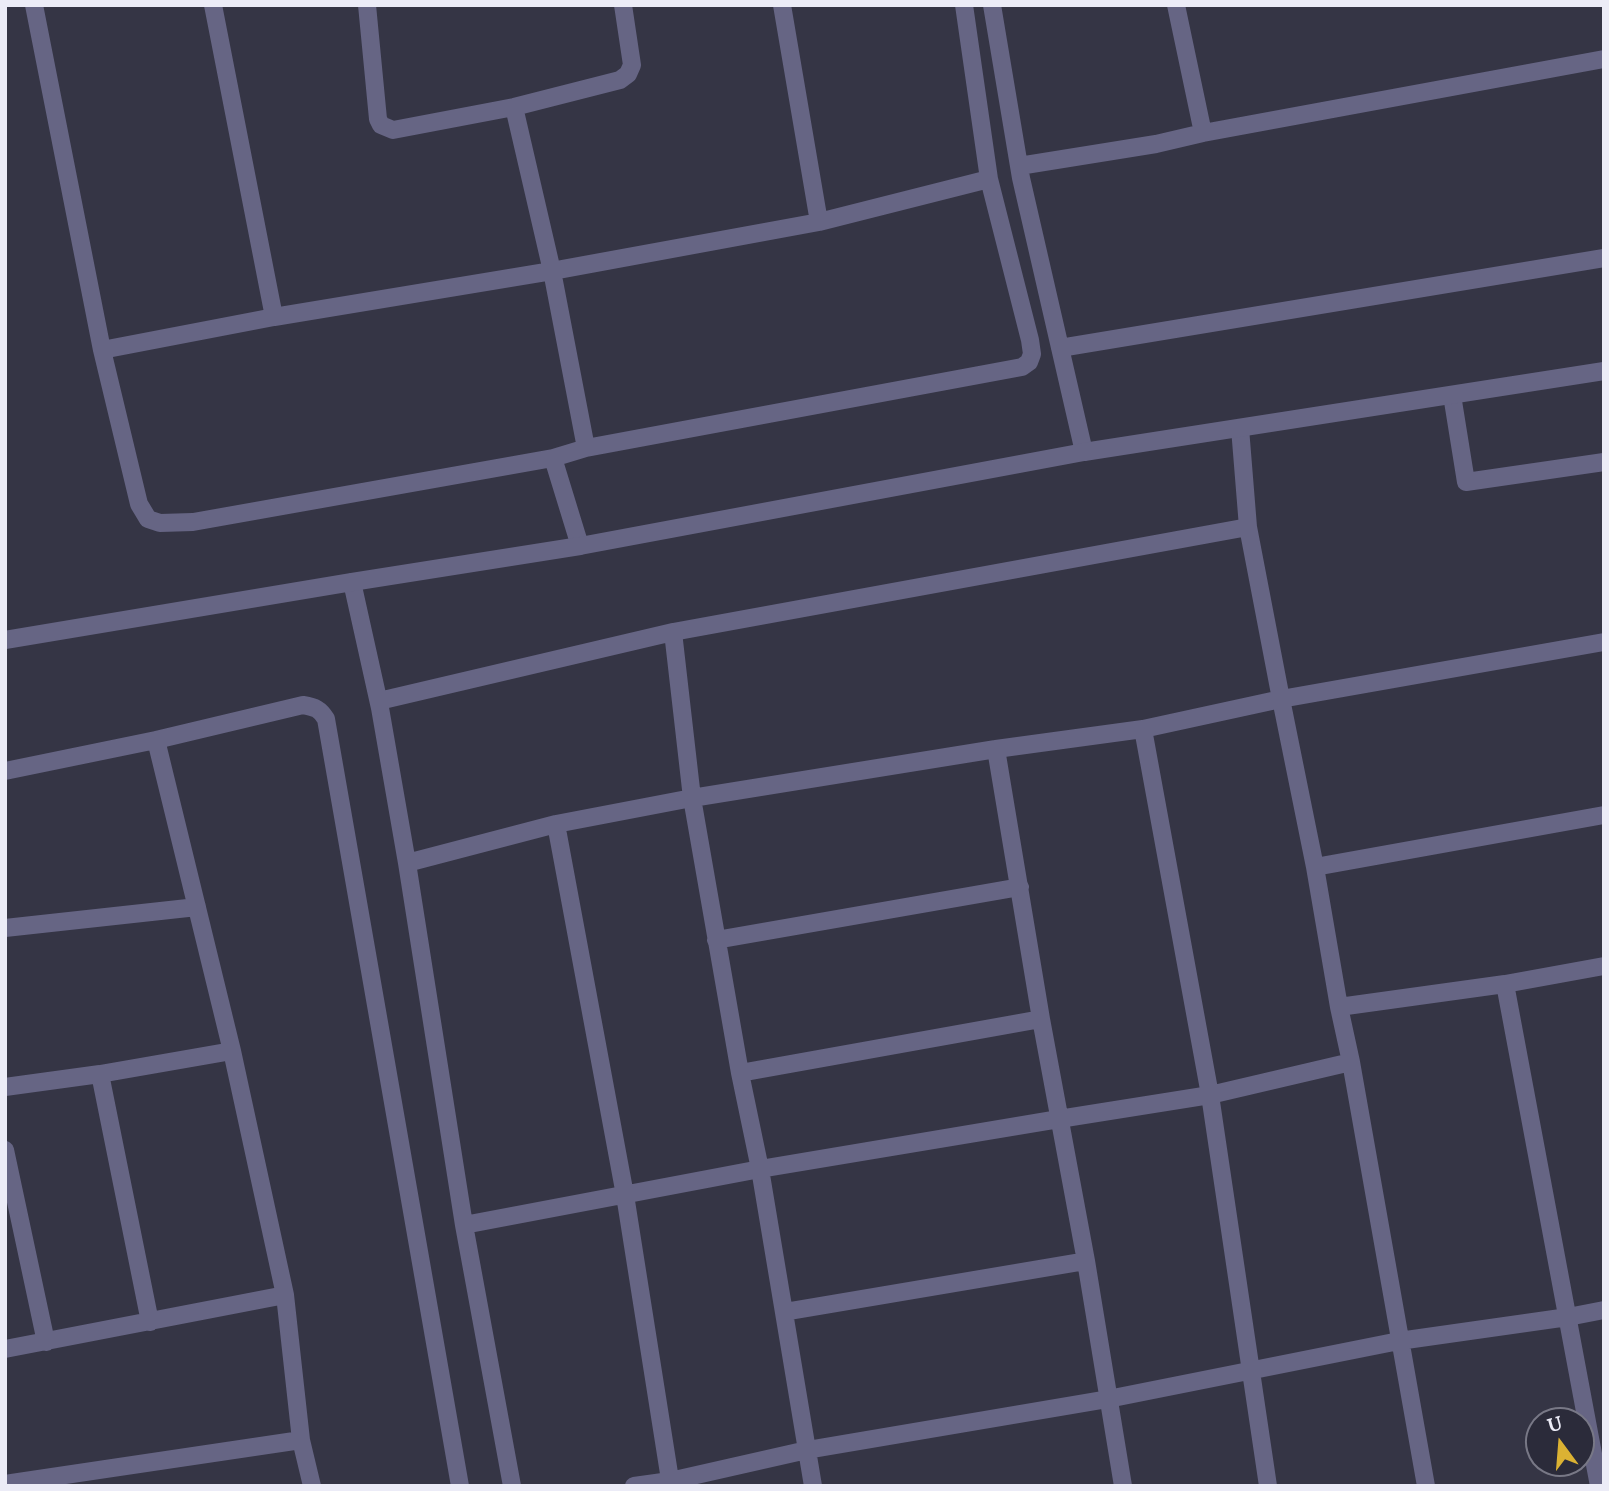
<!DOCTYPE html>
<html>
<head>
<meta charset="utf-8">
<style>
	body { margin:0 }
	#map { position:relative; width:1609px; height:1491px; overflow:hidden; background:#353545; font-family:Lora,serif }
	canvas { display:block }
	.frame { position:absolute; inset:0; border:7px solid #ececf7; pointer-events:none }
	.north { position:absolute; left:1525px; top:1407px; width:70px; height:70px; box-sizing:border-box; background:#2b2b3a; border:2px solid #787886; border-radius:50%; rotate:344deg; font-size:19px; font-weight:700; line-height:28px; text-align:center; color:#ececf7 }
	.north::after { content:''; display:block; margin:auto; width:24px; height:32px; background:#dbb233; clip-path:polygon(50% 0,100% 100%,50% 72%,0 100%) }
</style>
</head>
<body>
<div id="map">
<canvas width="1609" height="1491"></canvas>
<div class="frame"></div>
<div class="north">U</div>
</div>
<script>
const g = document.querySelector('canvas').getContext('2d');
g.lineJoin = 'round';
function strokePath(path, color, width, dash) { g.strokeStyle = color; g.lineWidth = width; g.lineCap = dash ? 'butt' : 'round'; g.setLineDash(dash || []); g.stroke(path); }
strokePath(new Path2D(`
	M 34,5 L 102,350 L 139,504 L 148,519 L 160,523 L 193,522 L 553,458 L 586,448 L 1022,367 L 1029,362 L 1032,354 L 1030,340 L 989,179 L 964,5
	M 213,5 L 274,317
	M 367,5 L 378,119 L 381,125 L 393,130 L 514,107 L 620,80 L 628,74 L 632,65 L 623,5
	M 782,5 L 819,222
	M 992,5 L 1021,178 L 1084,452
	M 1176,5 L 1203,133
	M 514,107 L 552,271 L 586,448
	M 1019,166 L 1156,144 L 1203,133 L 1604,59
	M 1060,348 L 1604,258
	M 102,350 L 274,317 L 552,271 L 819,222 L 989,179
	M 1452,395 L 1466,482 L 1604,462
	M 1240,428 L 1248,527 L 1281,699 L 1315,867 L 1339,1007 L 1351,1062 L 1426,1486
	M 553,458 L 580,546
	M 352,582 L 380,708 L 407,863 L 464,1225 L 512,1486
	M 673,632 L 692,798 L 740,1073 L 760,1169 L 813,1486
	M 379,701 L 673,632 L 1248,527
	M 1143,729 L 1210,1095 L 1268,1486
	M 156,740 L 232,1051 L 285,1295 L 301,1440 L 312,1486
	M 996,749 L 1041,1019 L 1086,1261 L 1123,1486
	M 5,771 L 156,740 L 303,705 C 315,707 320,709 326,719 L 460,1486
	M 556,824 L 625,1195 L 671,1486
	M 407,863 L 556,824 L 692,798 L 996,749 L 1143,729 L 1281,699 L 1604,642
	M 1315,867 L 1604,815
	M 5,928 L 197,907
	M 716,940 L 1020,887
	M 1505,984 L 1599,1486
	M 1339,1007 L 1505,984 L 1604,966
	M 740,1073 L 1041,1019
	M 100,1074 L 150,1322
	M 5,1087 L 100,1074 L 232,1051
	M 5,1150 L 46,1342
	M 464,1225 L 760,1169 L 1059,1119 L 1210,1095 L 1351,1062
	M 784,1312 L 1086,1261
	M 5,1349 L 285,1295
	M 5,1484 L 301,1440
	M 634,1486 L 670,1481 L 807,1450 L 1108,1399 L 1399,1341 L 1568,1317 L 1604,1310`), '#666584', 18);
strokePath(new Path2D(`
	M 5,640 L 352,582 L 580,546 L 1084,452 L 1604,371`), '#666584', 18);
</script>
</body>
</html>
